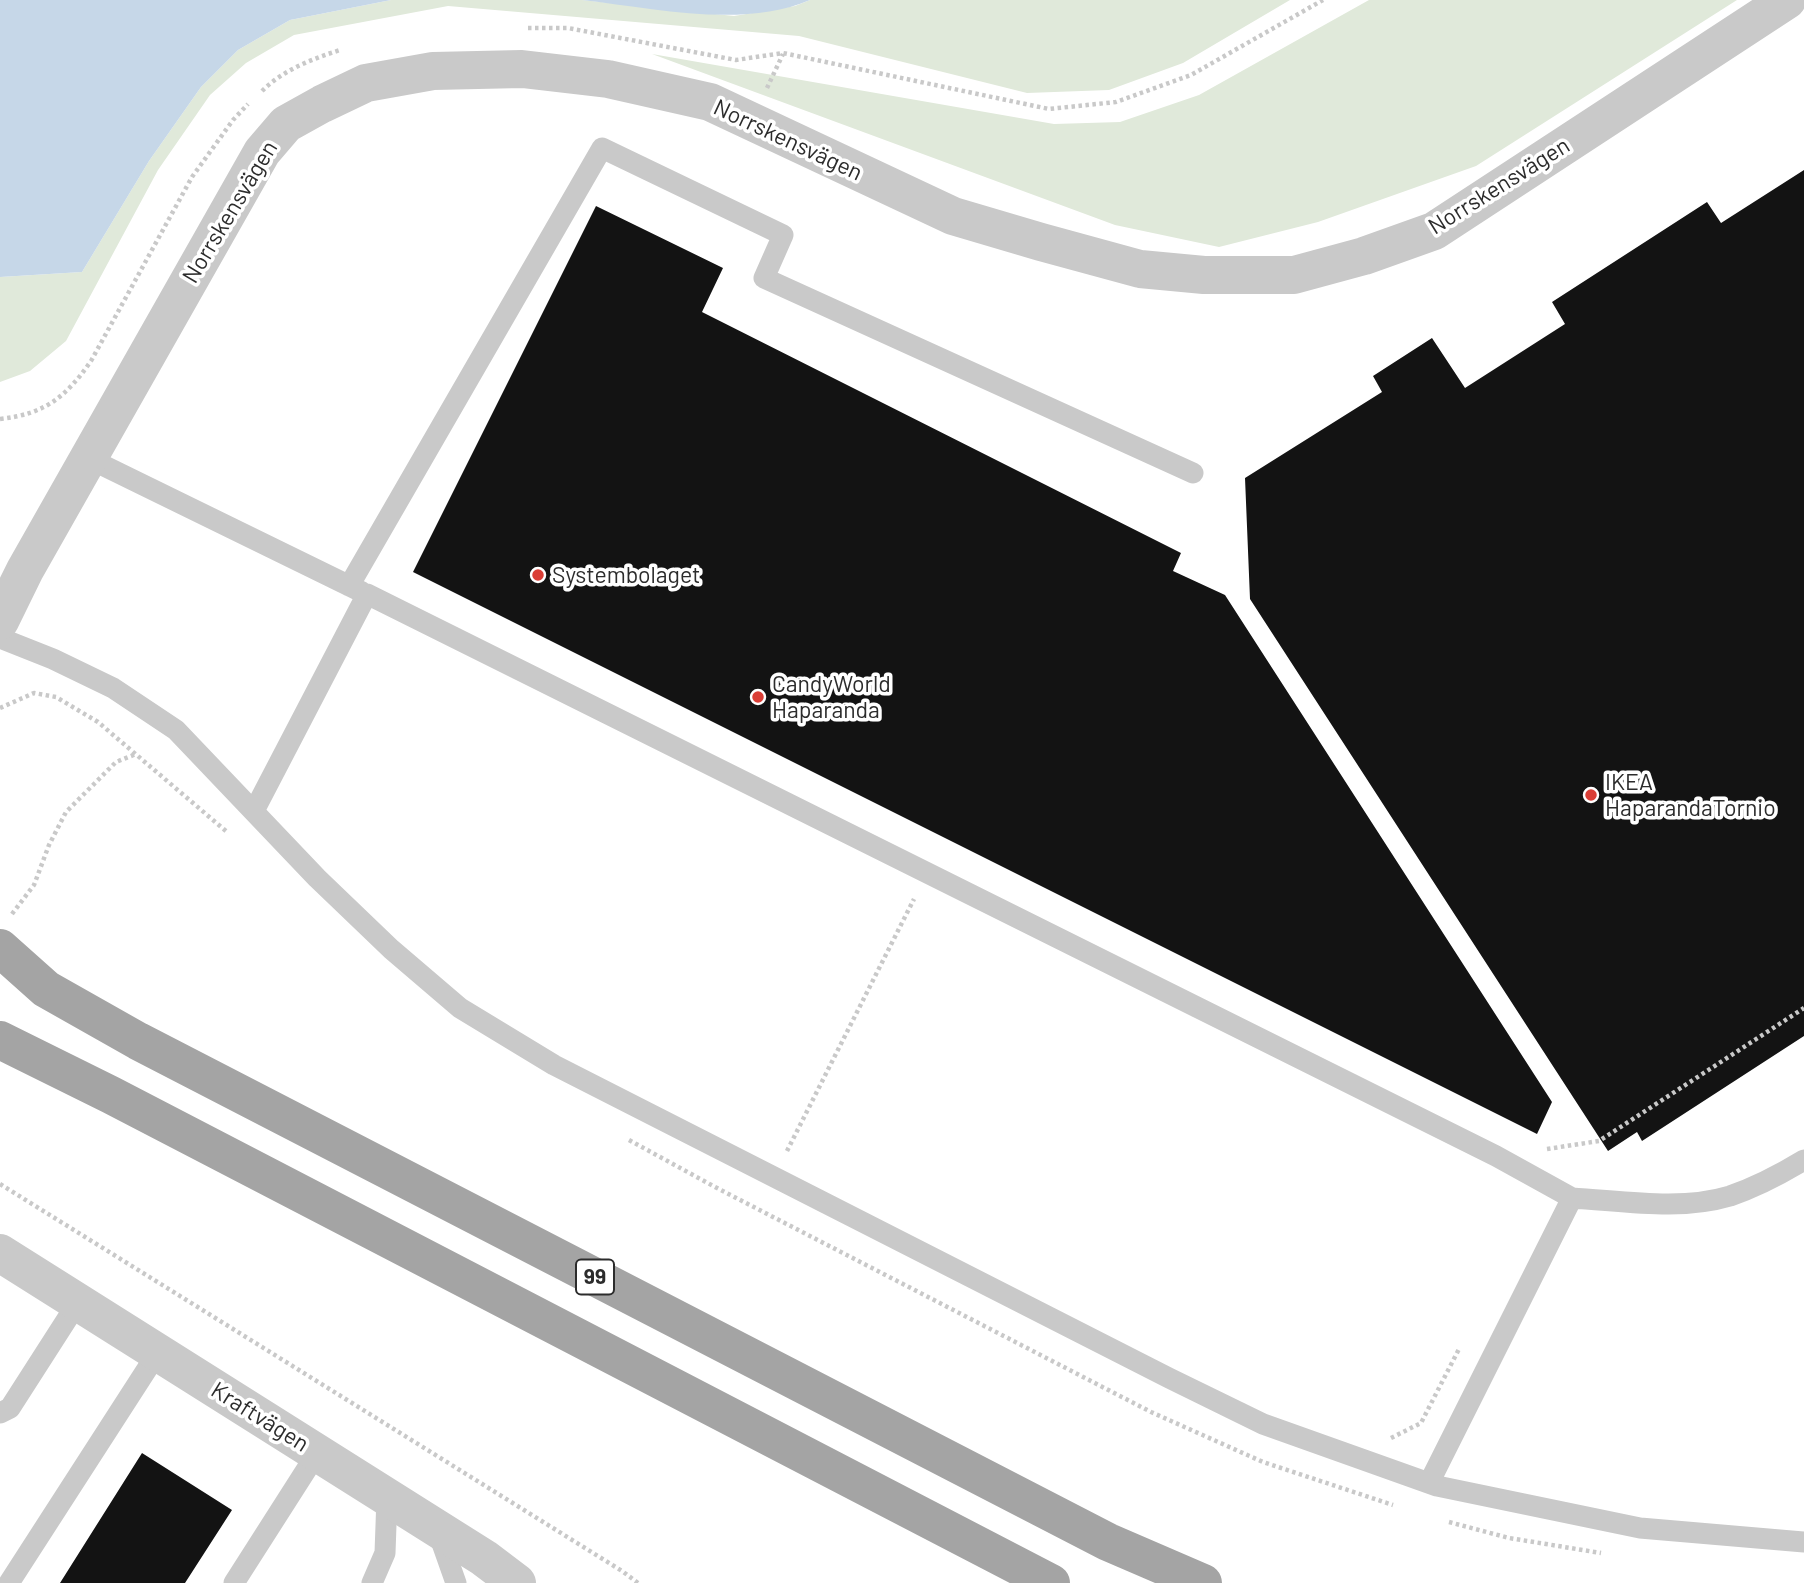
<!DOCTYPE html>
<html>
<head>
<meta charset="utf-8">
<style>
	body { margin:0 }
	canvas { display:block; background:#fff }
</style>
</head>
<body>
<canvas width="1804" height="1583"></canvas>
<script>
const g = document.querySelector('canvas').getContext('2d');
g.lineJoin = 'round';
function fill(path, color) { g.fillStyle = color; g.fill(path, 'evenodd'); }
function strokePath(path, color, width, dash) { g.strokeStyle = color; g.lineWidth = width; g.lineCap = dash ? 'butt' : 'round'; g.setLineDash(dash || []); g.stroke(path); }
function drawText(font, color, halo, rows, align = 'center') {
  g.font = font + ' Barlow,sans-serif'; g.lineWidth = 7; g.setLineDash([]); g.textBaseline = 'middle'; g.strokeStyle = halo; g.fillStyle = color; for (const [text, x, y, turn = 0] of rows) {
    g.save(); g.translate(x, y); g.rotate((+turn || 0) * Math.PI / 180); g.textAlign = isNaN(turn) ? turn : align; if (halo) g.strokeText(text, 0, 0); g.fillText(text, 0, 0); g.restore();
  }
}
fill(new Path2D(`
	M 391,0 L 582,0 L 734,16 L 795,6 L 810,0 L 1290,0 L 1183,63 L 1109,90 L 1027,93 L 799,36 L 448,6 L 294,35 L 246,63 L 210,95 L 158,170 L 66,341 L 30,371 L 0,382 L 0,277 L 82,272 L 149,161 L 201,87 L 238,50 L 290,20 Z
	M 1369,0 L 1737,0 L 1476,166 L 1318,222 L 1219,247 L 1115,225 L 652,54 L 1054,124 L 1120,122 L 1199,95 Z`), '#e0e9da');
fill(new Path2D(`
	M 0,0 L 391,0 L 290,20 L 238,50 L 201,87 L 149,161 L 82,272 L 0,277 Z
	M 582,0 L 810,0 C 743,29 653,8 582,0 Z`), '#c6d7e8');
fill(new Path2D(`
	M 1804,170 L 1804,1036 L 1642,1141 L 1637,1132 L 1608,1151 L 1250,599 L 1245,478 L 1382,392 L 1373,376 L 1432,338 L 1465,388 L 1565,324 L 1552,302 L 1707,202 L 1721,223 Z
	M 596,206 L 723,268 L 702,312 L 1181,553 L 1173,571 L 1225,595 L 1552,1102 L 1537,1134 L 413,572 Z
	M 142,1453 L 232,1510 L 185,1583 L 60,1583 Z`), '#131313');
strokePath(new Path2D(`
	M 528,28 L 568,28 L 736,60 L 783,53 L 1049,109 L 1116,102 L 1191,75 L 1323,0
	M 767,88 L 783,54
	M 262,91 C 283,70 312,59 340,50
	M 0,419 C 45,414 66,397 91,361 L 192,177 L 233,120 L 248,104
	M 0,708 L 34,693 L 56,697 L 98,722 L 227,832
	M 12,914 L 34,885 L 49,845 L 66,812 L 116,762 L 136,754
	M 629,1140 L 715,1187 L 1151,1412 L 1263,1462 L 1393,1505
	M 1547,1149 L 1599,1141 L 1804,1008
	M 787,1151 L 914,899
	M 0,1184 L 622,1571 L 638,1583
	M 1391,1438 L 1421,1423 L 1459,1349
	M 1449,1522 L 1509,1538 L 1601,1553`), '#c9c9c9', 4.5, [3.5, 3.5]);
strokePath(new Path2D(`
	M 88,458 L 362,592
	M 349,586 L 602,148 L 783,235 L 764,278 L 1193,473
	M 0,638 L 53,659 L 113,688 L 176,730 L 317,878 L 391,949 L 460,1008 L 554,1065 L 1169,1378 L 1263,1424 L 1437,1486 L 1640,1528 L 1804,1542
	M 254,811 L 367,594 L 1496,1156 L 1572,1198
	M 0,1413 L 10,1408 L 78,1302
	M 1429,1483 L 1572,1198 C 1624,1201 1680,1211 1730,1196 C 1756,1187 1781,1174 1804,1160
	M 438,1532 L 456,1583
	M 9,1583 L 158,1352
	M 234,1583 L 317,1453
	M 372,1583 L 385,1553 L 387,1497`), '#c9c9c9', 21);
strokePath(new Path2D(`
	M 0,621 L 25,570 L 262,152 L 286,124 L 322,104 L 366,83 L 433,71 L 522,69 L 608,79 L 710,102 L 953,216 L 1041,242 L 1140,269 L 1204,275 L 1294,275 L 1364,256 L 1434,231 L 1787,0
	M 0,1253 L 484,1558 L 517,1583`), '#c9c9c9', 38);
strokePath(new Path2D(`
	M 0,948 L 46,989 L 138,1041 L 1108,1542 L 1203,1583
	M 0,1040 L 111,1095 L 1051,1583`), '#a4a4a4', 38);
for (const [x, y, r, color] of [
	[538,575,7,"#da3e36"],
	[758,697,7,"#da3e36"],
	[1591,795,7,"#da3e36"]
]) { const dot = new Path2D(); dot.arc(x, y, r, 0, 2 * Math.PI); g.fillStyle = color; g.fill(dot); strokePath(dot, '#fff', 2.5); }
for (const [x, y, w] of [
	[595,1277,38]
]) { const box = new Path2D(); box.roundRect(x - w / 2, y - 17.5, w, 35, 5); g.fillStyle = '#fff'; g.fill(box); strokePath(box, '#2c2c2c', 2); }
drawText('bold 21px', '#2c2c2c', null, [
	["99",595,1277]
]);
drawText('23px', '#2c2c2c', '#fff', [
	["Norrskensvägen",788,140,25],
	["Norrskensvägen",1499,186,-32],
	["Norrskensvägen",230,212,-59],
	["Kraftvägen",260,1417,32]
]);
drawText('23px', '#2c2c2c', '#fff', [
	["Systembolaget",552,575],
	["CandyWorld",772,684],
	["Haparanda",772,710],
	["IKEA",1605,782],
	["HaparandaTornio",1605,808]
], 'left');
</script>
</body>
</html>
